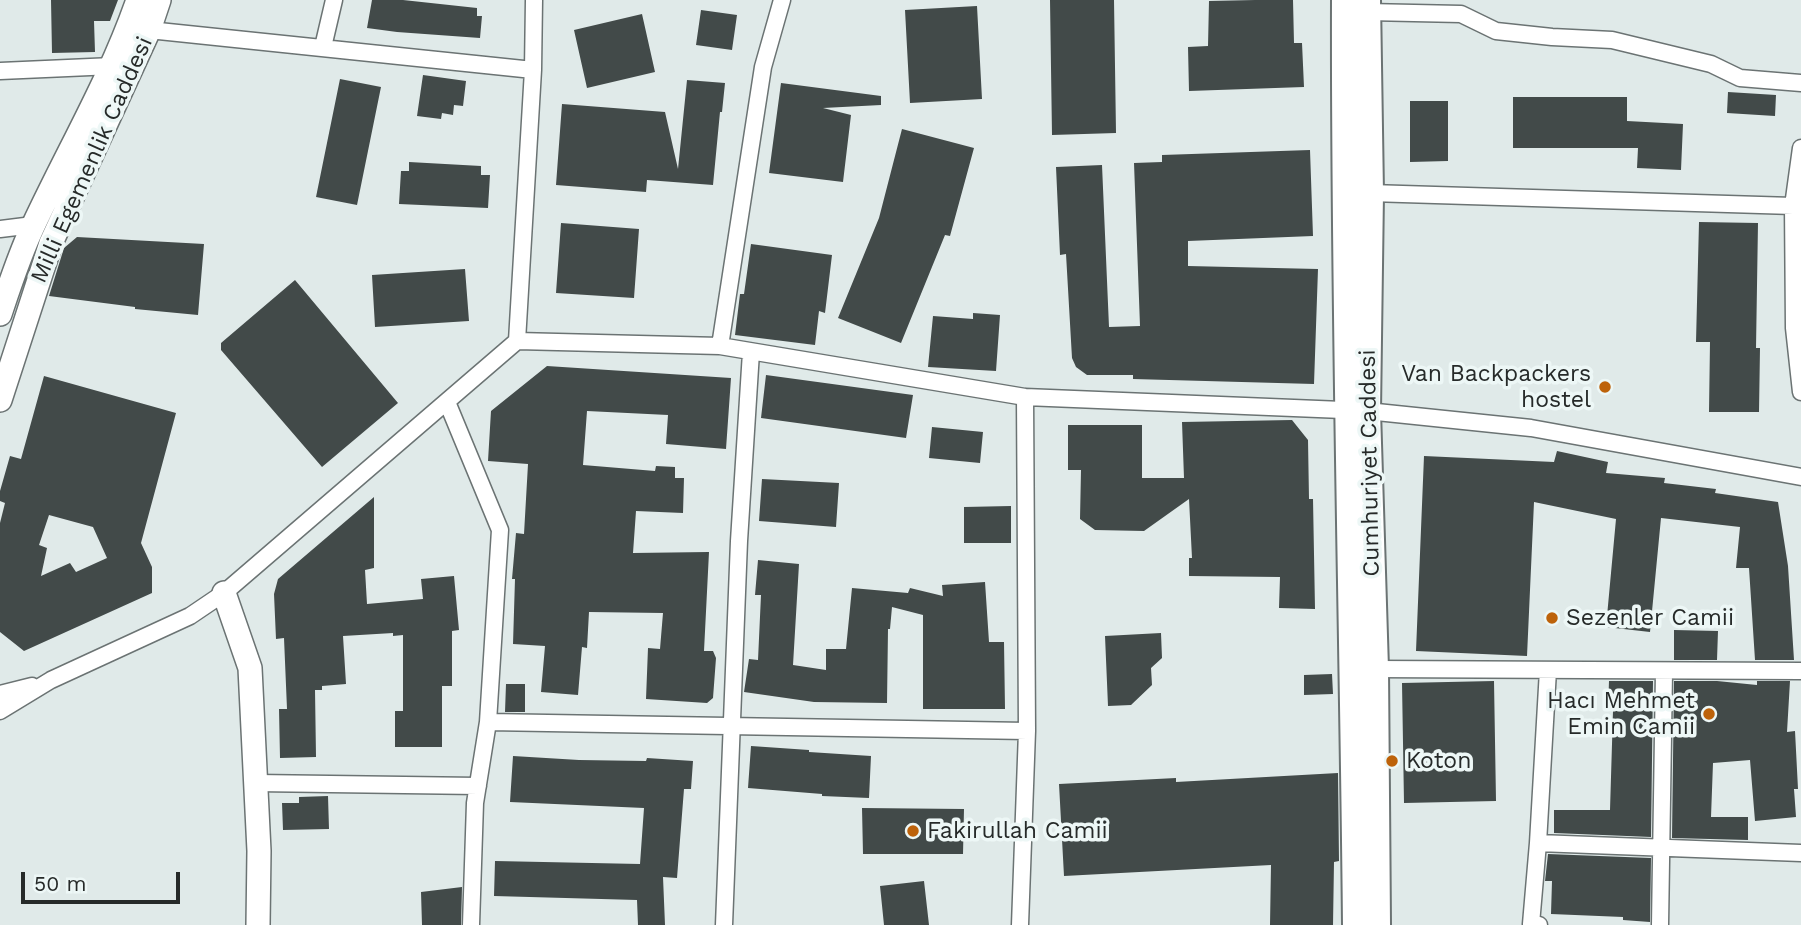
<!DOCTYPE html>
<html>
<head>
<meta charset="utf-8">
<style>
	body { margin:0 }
	#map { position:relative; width:1801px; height:925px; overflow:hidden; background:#e0eae9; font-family:"Work Sans",sans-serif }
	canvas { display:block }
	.scale { position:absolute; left:21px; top:872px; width:159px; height:32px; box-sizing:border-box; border:4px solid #262a29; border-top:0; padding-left:9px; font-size:21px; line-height:24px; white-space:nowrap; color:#262a29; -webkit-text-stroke:5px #edf7f6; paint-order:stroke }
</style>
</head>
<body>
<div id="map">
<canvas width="1801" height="925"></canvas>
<div class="scale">50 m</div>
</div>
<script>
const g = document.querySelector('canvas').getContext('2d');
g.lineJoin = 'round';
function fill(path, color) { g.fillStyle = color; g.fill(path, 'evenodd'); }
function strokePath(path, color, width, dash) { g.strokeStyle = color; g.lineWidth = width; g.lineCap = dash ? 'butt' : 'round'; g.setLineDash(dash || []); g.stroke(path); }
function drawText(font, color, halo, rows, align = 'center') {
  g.font = font + ' "Work Sans",sans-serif'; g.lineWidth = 7; g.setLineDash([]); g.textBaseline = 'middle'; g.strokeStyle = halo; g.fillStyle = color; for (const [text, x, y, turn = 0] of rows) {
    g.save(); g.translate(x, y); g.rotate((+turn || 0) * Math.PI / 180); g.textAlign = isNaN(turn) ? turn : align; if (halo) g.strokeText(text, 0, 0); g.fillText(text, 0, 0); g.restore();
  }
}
fill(new Path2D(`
	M 51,0 L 118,0 L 110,21 L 94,21 L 95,52 L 52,53 Z
	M 372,0 L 403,0 L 477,8 L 477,16 L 482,16 L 480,38 L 397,32 L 367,28 Z
	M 1050,0 L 1114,0 L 1116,133 L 1052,135 Z
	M 1255,0 L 1293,0 L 1294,43 L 1302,43 L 1304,87 L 1189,91 L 1188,47 L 1208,46 L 1209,1 Z
	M 977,6 L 982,99 L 910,103 L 905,10 Z
	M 701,10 L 737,15 L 732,50 L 696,45 Z
	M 642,14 L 655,72 L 587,88 L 574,30 Z
	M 423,75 L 466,81 L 463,106 L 454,105 L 453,115 L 442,113 L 441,119 L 417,116 Z
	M 340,79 L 381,87 L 357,205 L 316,197 Z
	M 687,80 L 725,83 L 722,112 L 720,112 L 713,185 L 647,180 L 646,192 L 556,185 L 562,104 L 665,112 L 678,169 Z
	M 781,83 L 881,96 L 881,105 L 823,108 L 851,115 L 843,182 L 769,173 Z
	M 1728,92 L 1776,95 L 1775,116 L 1727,113 Z
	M 1513,97 L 1627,97 L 1627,121 L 1683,124 L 1681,170 L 1637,168 L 1638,148 L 1513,148 Z
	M 1410,101 L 1448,101 L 1448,161 L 1410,162 Z
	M 902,129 L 974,148 L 950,236 L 945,235 L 901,343 L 838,318 L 879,218 Z
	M 1310,150 L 1313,236 L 1188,241 L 1188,266 L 1318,269 L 1314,384 L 1133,379 L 1133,375 L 1087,375 L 1076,367 L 1072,358 L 1066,254 L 1060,255 L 1056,167 L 1102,165 L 1109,327 L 1140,326 L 1134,163 L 1162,162 L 1162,155 Z
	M 409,162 L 481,166 L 481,175 L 490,175 L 488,208 L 399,204 L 401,171 L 409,171 Z
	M 1699,222 L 1758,223 L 1756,348 L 1760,348 L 1759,412 L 1709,412 L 1710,342 L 1696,342 Z
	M 561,223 L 639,229 L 634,298 L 556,293 Z
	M 77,237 L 204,244 L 198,315 L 135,309 L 135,307 L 49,296 L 64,248 Z
	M 751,244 L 832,255 L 825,313 L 819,311 L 815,345 L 735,335 L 740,294 L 744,294 Z
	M 465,269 L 469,321 L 375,327 L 372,275 Z
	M 295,280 L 398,403 L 322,467 L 221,350 L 221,343 Z
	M 973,313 L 1000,315 L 996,371 L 928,367 L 933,316 L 973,319 Z
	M 547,366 L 731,378 L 726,449 L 666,444 L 668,415 L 587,411 L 583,465 L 655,471 L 656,466 L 675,467 L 675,478 L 684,478 L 683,513 L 636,511 L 633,553 L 709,552 L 704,651 L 713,651 L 716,658 L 713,698 L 707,703 L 646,699 L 648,648 L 660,649 L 663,613 L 589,612 L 587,648 L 582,647 L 578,695 L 541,692 L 545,646 L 513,644 L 515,579 L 512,579 L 516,533 L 524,534 L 528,464 L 488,461 L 491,411 Z
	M 766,375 L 913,395 L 906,438 L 761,418 Z
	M 44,376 L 176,413 L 141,543 L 152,567 L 152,593 L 24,651 L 0,632 L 0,523 L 5,503 L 0,501 L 0,491 L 10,456 L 21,459 ZM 49,515 L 93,527 L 107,558 L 76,572 L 70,563 L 41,576 L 47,548 L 39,545 Z
	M 1292,420 L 1308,440 L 1309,499 L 1313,499 L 1315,609 L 1279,608 L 1280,577 L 1189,576 L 1189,558 L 1192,558 L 1189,499 L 1144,531 L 1095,530 L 1080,519 L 1081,470 L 1068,470 L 1068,425 L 1142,425 L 1142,478 L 1184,478 L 1182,422 Z
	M 932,427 L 983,432 L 980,463 L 929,458 Z
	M 1557,451 L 1608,462 L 1606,473 L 1665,478 L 1664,483 L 1716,489 L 1715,493 L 1778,502 L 1788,566 L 1794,660 L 1755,660 L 1749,568 L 1736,568 L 1740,527 L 1661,518 L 1650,632 L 1606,627 L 1616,519 L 1534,502 L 1527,656 L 1416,651 L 1424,456 L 1554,462 Z
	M 762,479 L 839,483 L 836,527 L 759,521 Z
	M 374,497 L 374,568 L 365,570 L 367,604 L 423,599 L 421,579 L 454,576 L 459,630 L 452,631 L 452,686 L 442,686 L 442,747 L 395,747 L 395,711 L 403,711 L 403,635 L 393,636 L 393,633 L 343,636 L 346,684 L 322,686 L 322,690 L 315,690 L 316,757 L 280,758 L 279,709 L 287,709 L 284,638 L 276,639 L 274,594 L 278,579 Z
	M 1011,506 L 1011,543 L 964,543 L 964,507 Z
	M 758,560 L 799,564 L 793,665 L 826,670 L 826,649 L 846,649 L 852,588 L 908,593 L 910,588 L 943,596 L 942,585 L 985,582 L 989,642 L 1004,642 L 1005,709 L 923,709 L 923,615 L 892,607 L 890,629 L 888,629 L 887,703 L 814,702 L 744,692 L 749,659 L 758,660 L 761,595 L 755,595 Z
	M 1674,630 L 1718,631 L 1717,660 L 1674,660 Z
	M 1161,633 L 1162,658 L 1151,668 L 1152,685 L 1131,705 L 1108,706 L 1105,636 Z
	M 1332,674 L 1333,694 L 1304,695 L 1304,675 Z
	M 1494,681 L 1496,801 L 1404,803 L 1402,683 Z
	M 1609,681 L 1653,681 L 1651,837 L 1554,833 L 1554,810 L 1610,810 L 1613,711 L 1608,710 Z
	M 1674,681 L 1717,681 L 1757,685 L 1757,681 L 1790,681 L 1787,732 L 1795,731 L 1798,789 L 1794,789 L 1796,817 L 1755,821 L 1750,760 L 1713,763 L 1711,817 L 1748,817 L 1748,840 L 1672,838 Z
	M 506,684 L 525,684 L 525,712 L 505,712 Z
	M 751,746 L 809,750 L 809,752 L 871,756 L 869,798 L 822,796 L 822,794 L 748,788 Z
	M 513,756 L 579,760 L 646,761 L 647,758 L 693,761 L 691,789 L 684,789 L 677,878 L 663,877 L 665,925 L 638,925 L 637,900 L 494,896 L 495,861 L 640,864 L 644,808 L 510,802 Z
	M 1338,773 L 1339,861 L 1334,862 L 1333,925 L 1270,925 L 1271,865 L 1064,876 L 1059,784 L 1176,778 L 1176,782 Z
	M 328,796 L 329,829 L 283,830 L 282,803 L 299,803 L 299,797 Z
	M 862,808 L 964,809 L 963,854 L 863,854 Z
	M 1548,854 L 1651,858 L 1650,922 L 1623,920 L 1623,917 L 1551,914 L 1552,881 L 1545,881 Z
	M 924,881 L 929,925 L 884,925 L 880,886 Z
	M 462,887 L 461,925 L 422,925 L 421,892 Z`), '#424a49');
const street = new Path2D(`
	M 1367,12 L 1461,14 L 1496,31 L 1552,37 L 1612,40 L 1711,64 L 1740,78 L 1801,83
	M 149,30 L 533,70
	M 323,47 L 334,0
	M 0,71 L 113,66
	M 1801,148 L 1793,206 L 1794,328 L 1801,392
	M 1370,193 L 1793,206
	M 0,229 L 33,225
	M 517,341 L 533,70 L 534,0
	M 720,346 L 763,67 L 782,0
	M 447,402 L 500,530 L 488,722 L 475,803 L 471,925
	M 1375,669 L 1801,671
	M 0,694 L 32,686
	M 0,711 L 51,680 L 190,616 L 224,593 L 517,341 L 720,346 L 1025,397 L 1367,411 L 1531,428 L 1801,477
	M 488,722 L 1027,731
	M 256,783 L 478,786
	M 1538,843 L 1801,853
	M 724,925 L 739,541 L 751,352
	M 1020,925 L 1027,731 L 1025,397
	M 1539,925 L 1531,924 L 1538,843 L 1548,670
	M 1660,925 L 1664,672`);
const secondary = new Path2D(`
	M 0,314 C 10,284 20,253 34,224 C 69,149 111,78 138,0
	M 0,400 L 51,243 L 149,30 L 159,0
	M 224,593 L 250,668 L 259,851 L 258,925`);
const primary = new Path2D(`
	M 1345,0 C 1344,308 1353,617 1356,925
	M 1367,0 L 1370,193 L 1367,411 L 1375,669 L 1377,925`);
strokePath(street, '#6b7373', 19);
strokePath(secondary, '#6b7373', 26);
strokePath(primary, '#6b7373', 30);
strokePath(street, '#fff', 16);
strokePath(secondary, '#fff', 23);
strokePath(primary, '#fff', 26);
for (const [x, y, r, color] of [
	[1605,387,7,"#bd620a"],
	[1552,618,7,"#bd620a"],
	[1709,714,7,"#bd620a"],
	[1392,761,7,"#bd620a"],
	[913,831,7,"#bd620a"]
]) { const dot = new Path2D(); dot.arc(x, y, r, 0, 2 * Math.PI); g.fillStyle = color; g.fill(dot); strokePath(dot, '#edf7f6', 2.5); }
drawText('23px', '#262a29', '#edf7f6', [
	["Milli Egemenlik Caddesi",92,160,-66],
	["Cumhuriyet Caddesi",1370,463,-91]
]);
drawText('23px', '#262a29', '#edf7f6', [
	["Van Backpackers",1591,374,"right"],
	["hostel",1591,400,"right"],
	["Sezenler Camii",1566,618],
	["Hacı Mehmet",1695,701,"right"],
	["Emin Camii",1695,727,"right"],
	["Koton",1406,761],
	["Fakirullah Camii",927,831]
], 'left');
</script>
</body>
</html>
